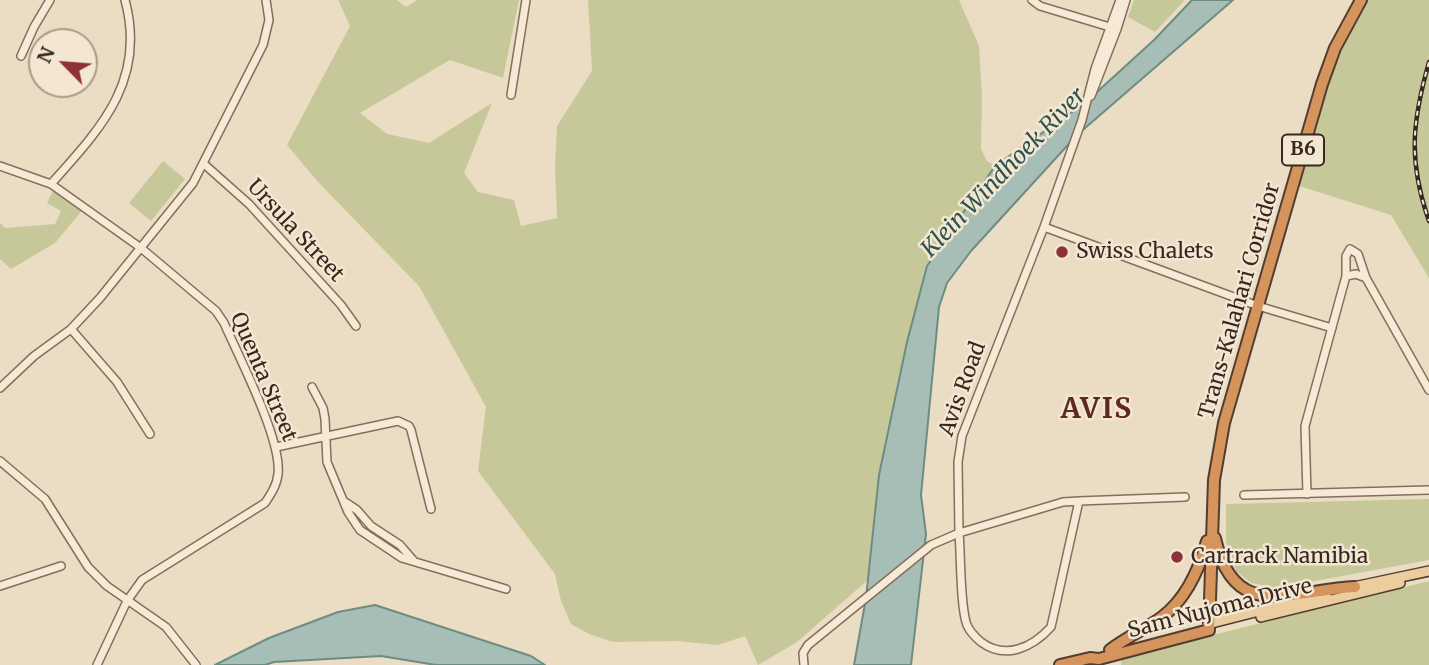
<!DOCTYPE html>
<html>
<head>
<meta charset="utf-8">
<style>
	body { margin:0 }
	#map { position:relative; width:1429px; height:665px; overflow:hidden; background:#ebdcc4; font-family:Merriweather,serif }
	canvas { display:block }
	.north { position:absolute; left:28px; top:28px; width:70px; height:70px; box-sizing:border-box; background:#f3e7d3; border:2px solid #a79b8b; border-radius:50%; rotate:295deg; font-size:19px; font-weight:700; line-height:28px; text-align:center; color:#35281f }
	.north::after { content:''; display:block; margin:auto; width:24px; height:32px; background:#8f3139; clip-path:polygon(50% 0,100% 100%,50% 72%,0 100%) }
</style>
</head>
<body>
<div id="map">
<canvas width="1429" height="665"></canvas>
<div class="north">N</div>
</div>
<script>
const g = document.querySelector('canvas').getContext('2d');
g.lineJoin = 'round';
function fill(path, color) { g.fillStyle = color; g.fill(path, 'evenodd'); }
function strokePath(path, color, width, dash) { g.strokeStyle = color; g.lineWidth = width; g.lineCap = dash ? 'butt' : 'round'; g.setLineDash(dash || []); g.stroke(path); }
function drawText(font, color, halo, rows, align = 'center') {
  g.font = font + ' Merriweather,serif'; g.lineWidth = 5; g.setLineDash([]); g.textBaseline = 'middle'; g.strokeStyle = halo; g.fillStyle = color; for (const [text, x, y, turn = 0] of rows) {
    g.save(); g.translate(x, y); g.rotate((+turn || 0) * Math.PI / 180); g.textAlign = isNaN(turn) ? turn : align; if (halo) g.strokeText(text, 0, 0); g.fillText(text, 0, 0); g.restore();
  }
}
fill(new Path2D(`
	M 338,0 L 397,0 L 406,7 L 417,0 L 519,0 L 503,78 L 450,60 L 360,113 L 387,134 L 429,143 L 492,103 L 464,173 L 478,192 L 514,200 L 521,226 L 557,218 L 555,167 L 557,126 L 592,71 L 588,0 L 959,0 L 979,46 L 982,96 L 981,149 L 987,161 L 995,166 L 927,266 L 879,475 L 868,580 L 797,642 L 758,665 L 745,636 L 718,645 L 677,641 L 613,642 L 589,634 L 571,624 L 561,601 L 555,574 L 478,471 L 486,407 L 419,286 L 318,182 L 287,145 L 350,26 Z
	M 1134,0 L 1185,0 L 1155,32 L 1128,17 Z
	M 1361,0 L 1429,0 L 1429,278 L 1391,215 L 1293,184 L 1335,48 Z
	M 163,161 L 185,179 L 151,221 L 129,203 Z
	M 53,191 L 84,208 L 55,243 L 11,269 L 0,259 L 0,223 L 5,228 L 55,224 L 61,211 L 47,203 Z
	M 1429,499 L 1429,560 L 1277,588 L 1251,583 L 1236,571 L 1226,542 L 1226,504 Z
	M 1429,581 L 1429,665 L 1121,665 L 1121,658 Z`), '#c7c899');
const water = new Path2D(`
	M 1192,0 L 1233,0 L 1077,135 L 971,251 L 947,283 L 939,307 L 921,495 L 926,534 L 911,665 L 854,665 L 866,598 L 879,475 L 907,342 L 927,266 L 995,166 L 1086,102 L 1154,40 Z
	M 375,605 L 531,656 L 545,665 L 436,665 L 381,656 L 274,662 L 265,665 L 215,665 L 269,638 L 338,612 Z`);
fill(water, '#a6beb5');
strokePath(water, '#6d8c82', 2);
const minor = new Path2D(`
	M 1032,0 L 1040,6 L 1113,28
	M 21,56 L 34,27 L 50,0
	M 511,95 L 526,0
	M 1091,96 L 1117,29 L 1126,0
	M 204,164 L 249,204 L 341,305 L 356,326
	M 0,166 L 51,184 L 141,248 L 216,311 L 224,323 C 239,357 282,440 278,474 C 277,485 271,494 265,503 L 142,580 L 127,601 L 97,665
	M 51,184 C 100,129 147,81 125,0
	M 1044,227 L 1258,306 L 1332,328
	M 1346,276 L 1356,274 L 1366,278
	M 71,329 L 117,382 L 150,434
	M 312,387 L 323,408 L 325,419 L 327,462 L 348,512 L 360,530 L 402,558 L 506,589
	M 0,388 L 34,356 L 71,329 L 100,298 L 193,183 L 263,45 L 269,20 L 266,0
	M 276,447 L 398,421 L 409,426 L 411,430 L 431,509
	M 0,461 L 45,499 L 88,567 L 107,586 L 166,627 L 196,665
	M 1307,494 L 1305,426 L 1346,276 L 1346,256 L 1350,249 L 1358,254 L 1366,278 L 1429,390
	M 1244,495 L 1429,490
	M 1079,501 L 1051,627 C 1032,648 1005,660 981,642 C 975,637 970,632 967,625 C 960,607 961,555 959,533 L 1063,502 L 1079,501 L 1185,497
	M 345,502 L 357,510 L 371,526 L 400,545 L 413,560
	M 0,586 L 61,566
	M 804,665 L 803,653 L 808,645 L 931,545 L 959,533 L 958,462 L 962,436 L 1044,227 L 1082,120 L 1095,69 L 1120,0`);
const major = new Path2D(`
	M 1349,588 L 1429,571
	M 1261,617 L 1400,583
	M 1208,624 L 1326,594`);
const highway = new Path2D(`
	M 1215,538 C 1234,624 1291,590 1355,587
	M 1110,650 C 1126,637 1146,629 1162,617 C 1186,599 1199,570 1207,541
	M 1060,665 L 1090,658 L 1099,659 L 1209,630 L 1214,480 L 1224,423 L 1322,84 L 1335,48 L 1361,0`);
strokePath(minor, '#846e5c', 10);
strokePath(major, '#523d30', 12);
strokePath(highway, '#523d30', 14);
strokePath(minor, '#f6ead7', 7);
strokePath(major, '#ebcd9f', 9);
strokePath(highway, '#d4945b', 10);
const rail = new Path2D(`
	M 1429,62 C 1412,122 1408,161 1429,221`);
strokePath(rail, '#35281f', 4.5);
strokePath(rail, '#f3e7d3', 2, [5]);
for (const [x, y, r, color] of [
	[1062,252,7,"#8f3139"],
	[1177,557,7,"#8f3139"]
]) { const dot = new Path2D(); dot.arc(x, y, r, 0, 2 * Math.PI); g.fillStyle = color; g.fill(dot); strokePath(dot, '#f3e7d3', 2.5); }
for (const [x, y, w] of [
	[1303,150,42]
]) { const box = new Path2D(); box.roundRect(x - w / 2, y - 15.5, w, 31, 5); g.fillStyle = '#f3e7d3'; g.fill(box); strokePath(box, '#35281f', 2); }
drawText('bold 19px', '#35281f', null, [
	["B6",1303,150]
]);
drawText('21px', '#35281f', '#f3e7d3', [
	["Ursula Street",295,231,47],
	["Trans-Kalahari Corridor",1240,301,-74],
	["Quenta Street",263,377,67],
	["Avis Road",963,389,-70],
	["Sam Nujoma Drive",1220,609,-14]
]);
drawText('21px', '#35281f', '#f3e7d3', [
	["Swiss Chalets",1076,252],
	["Cartrack Namibia",1191,557]
], 'left');
drawText('italic 23px', '#2f544e', '#f3e7d3', [
	["Klein Windhoek River",1004,173,-46]
]);
g.letterSpacing = '2px';
drawText('bold 28px', '#5f2921', '#f3e7d3', [
	["AVIS",1097,410]
]);
g.letterSpacing = '0px';
</script>
</body>
</html>
